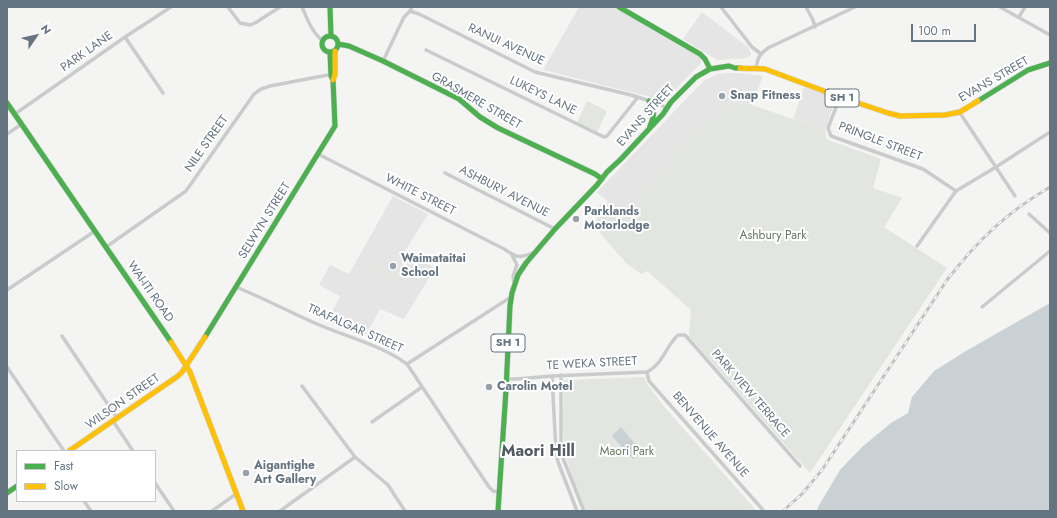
<!DOCTYPE html>
<html>
<head>
<meta charset="utf-8">
<style>
	body { margin:0 }
	#map { position:relative; width:1057px; height:518px; overflow:hidden; background:#f4f4f2; font-family:Jost,sans-serif }
	canvas { display:block }
	.frame { position:absolute; inset:0; border:8px solid #657481; pointer-events:none }
	.legend { position:absolute; left:16px; top:450px; width:140px; height:52px; box-sizing:border-box; background:#fff; border:1px solid #c1c7cd; margin:0; padding:5px 7px; list-style:none; font-size:12px; color:#657481 }
	.legend li { display:flex; align-items:center; gap:8px; height:20px }
	.legend b { width:20px; border:1px solid #c1c7cd }
	.north { position:absolute; left:16px; top:16px; width:40px; height:40px; -webkit-text-stroke:3px #fff; paint-order:stroke; rotate:56deg; font-size:11px; font-weight:700; line-height:16px; text-align:center; color:#657481 }
	.north::after { content:''; display:block; margin:auto; width:14px; height:18px; background:#657481; clip-path:polygon(50% 0,100% 100%,50% 72%,0 100%) }
	.scale { position:absolute; left:911px; top:24px; width:65px; height:18px; box-sizing:border-box; border:2px solid #657481; border-top:0; padding-left:5px; font-size:12px; line-height:14px; white-space:nowrap; color:#657481; -webkit-text-stroke:3px #fff; paint-order:stroke }
</style>
</head>
<body>
<div id="map">
<canvas width="1057" height="518"></canvas>
<div class="frame"></div>
<ul class="legend">
<li><b style="height:5px;background:#4caf50"></b>Fast</li>
<li><b style="height:5px;background:#ffc107"></b>Slow</li>
</ul>
<div class="north">N</div>
<div class="scale">100 m</div>
</div>
<script>
const g = document.querySelector('canvas').getContext('2d');
g.lineJoin = 'round';
function fill(path, color) { g.fillStyle = color; g.fill(path, 'evenodd'); }
function strokePath(path, color, width, dash) { g.strokeStyle = color; g.lineWidth = width; g.lineCap = dash ? 'butt' : 'round'; g.setLineDash(dash || []); g.stroke(path); }
function drawText(font, color, halo, rows, align = 'center') {
  g.font = font + ' Jost,sans-serif'; g.lineWidth = 4; g.setLineDash([]); g.textBaseline = 'middle'; g.strokeStyle = halo; g.fillStyle = color; for (const [text, x, y, turn = 0] of rows) {
    g.save(); g.translate(x, y); g.rotate((+turn || 0) * Math.PI / 180); g.textAlign = isNaN(turn) ? turn : align; if (halo) g.strokeText(text, 0, 0); g.fillText(text, 0, 0); g.restore();
  }
}
fill(new Path2D(`
	M 579,7 L 614,7 L 699,57 L 701,59 L 701,63 L 668,97 L 663,100 L 543,70 Z
	M 702,12 L 749,48 L 750,50 L 751,55 L 747,58 L 717,60 L 683,39 Z
	M 728,73 L 739,73 L 763,76 L 752,105 L 731,102 L 698,129 L 622,214 L 597,192 L 691,94 L 705,80 L 719,74 Z
	M 804,87 L 836,98 L 825,130 L 793,119 Z
	M 393,196 L 428,214 L 405,251 L 435,268 L 404,319 L 380,309 L 365,337 L 327,322 L 340,296 L 319,285 L 330,265 L 349,274 Z`), '#e4e5e4');
fill(new Path2D(`
	M 587,101 L 607,111 L 597,132 L 577,123 Z
	M 731,102 L 752,105 L 825,130 L 826,139 L 881,159 L 873,188 L 902,198 L 884,227 L 947,268 L 810,473 L 689,336 L 691,310 L 647,271 L 641,274 L 627,264 L 600,233 L 602,226 L 597,223 L 597,212 L 600,204 L 609,202 L 622,213 L 698,129 Z
	M 376,263 L 392,273 L 387,281 L 371,271 Z
	M 400,283 L 408,286 L 400,304 L 392,300 Z
	M 645,377 L 647,384 L 666,409 L 757,511 L 586,511 C 578,491 568,470 565,449 C 561,428 564,402 564,380 Z`), '#e3e6e0');
fill(new Path2D(`
	M 1050,303 L 1050,511 L 817,511 L 818,507 L 840,470 L 862,447 L 891,423 L 908,413 L 912,397 L 934,371 L 966,351 Z
	M 621,427 L 642,452 L 633,459 L 612,436 Z`), '#cad1d4');
const fast = new Path2D(`
	M 330,7 L 331,36
	M 619,7 L 700,54 L 705,59 L 710,69
	M322 44a8 8 0 1 1 16 0a8 8 0 1 1-16 0Z
	M 338,44 L 349,46 L 383,61 L 459,99 L 480,117 L 498,128 L 595,174 L 602,179
	M 649,101 C 656,109 654,117 650,126
	M 978,101 L 1028,70 L 1050,63
	M 7,103 L 171,342
	M 205,337 L 335,126 L 333,80 L 331,76 L 330,52
	M 7,493 L 17,486
	M 498,511 L 506,390 L 510,306 L 512,293 L 518,275 L 526,263 L 555,229 L 597,185 L 607,172 L 621,159 L 663,114 L 671,102 L 696,77 L 710,69 L 729,66 L 735,68 L 740,68`);
const slow = new Path2D(`
	M 740,68 C 748,69 757,68 765,69 L 840,97 L 888,113 L 900,116 L 945,115 L 960,112 L 978,101
	M 333,80 L 335,74 L 335,51
	M 171,342 L 190,372 L 243,511
	M 69,451 L 178,376 L 182,372 L 205,337`);
strokePath(fast, '#d0d0d0', 6);
strokePath(slow, '#d0d0d0', 6);
strokePath(new Path2D(`
	M 228,7 L 240,23 L 250,25 L 255,23 L 280,7
	M 302,7 C 307,18 312,33 322,40
	M 721,7 L 752,47 L 761,54
	M 806,7 L 813,20 L 815,27
	M 1000,7 L 1050,35
	M 410,11 L 419,14 L 535,72 L 631,95 L 659,104 L 667,108
	M 1019,17 L 1025,7
	M 125,37 L 163,93
	M 426,50 L 604,137 L 607,136 L 638,97
	M 383,61 L 404,17 L 410,11 L 412,7
	M 756,68 C 758,57 759,55 768,48 L 855,7
	M 840,97 L 828,128 L 831,136 L 923,169 L 956,191
	M 960,113 L 1015,196
	M 15,114 L 125,37 L 171,7
	M 7,134 L 22,124
	M 318,154 L 504,249 C 517,257 518,259 532,253
	M 445,173 L 555,229
	M 1029,214 L 1050,233
	M 917,246 L 956,191 L 996,167 L 1050,132
	M 106,247 L 186,191 L 254,94 L 261,89 L 270,86 L 328,75 L 331,76
	M 512,255 L 517,265 L 513,276 L 514,283
	M 236,287 C 263,298 290,312 317,324 C 347,337 381,345 407,364 L 489,487 L 493,491 L 499,492
	M 7,290 L 95,231
	M 982,307 L 1050,251
	M 62,336 L 117,418
	M 407,364 L 511,297
	M 7,367 L 64,451
	M 647,372 L 649,381 L 763,510
	M 561,375 L 561,443 L 563,458 L 584,511
	M 552,376 L 556,452 L 558,462 L 577,511
	M 506,379 L 516,379 L 552,376 L 647,372 C 663,364 666,346 678,335 L 685,335 L 800,466
	M 302,386 L 355,457 L 388,485 L 405,511
	M 113,421 L 133,451
	M 372,422 L 422,387
	M 155,483 L 174,511
	M 84,501 L 91,511
	M 212,511 L 236,494
	M 280,511 L 355,457`), '#cacbcc', 3.5);
strokePath(fast, '#4caf50', 5);
strokePath(slow, '#ffc107', 5);
const rail = new Path2D(`
	M 783,511 L 802,494 L 822,470 L 947,280 C 978,240 1006,213 1050,187`);
strokePath(rail, '#c0c1c2', 3);
strokePath(rail, '#fff', 1.5, [4.5]);
for (const [x, y, r, color] of [
	[722,96,4,"#97a1a9"],
	[576,219,4,"#97a1a9"],
	[393,266,4,"#97a1a9"],
	[489,387,4,"#97a1a9"],
	[246,473,4,"#97a1a9"]
]) { const dot = new Path2D(); dot.arc(x, y, r, 0, 2 * Math.PI); g.fillStyle = color; g.fill(dot); strokePath(dot, '#fff', 1.5); }
for (const [x, y, w] of [
	[842,98,34],
	[508,343,34]
]) { const box = new Path2D(); box.roundRect(x - w / 2, y - 9, w, 18, 3); g.fillStyle = '#fff'; g.fill(box); strokePath(box, '#657481', 1); }
drawText('bold 11px', '#657481', null, [
	["SH 1",842,98],
	["SH 1",508,343]
]);
drawText('12px', '#657481', '#fff', [
	["RANUI AVENUE",506,45,25],
	["PARK LANE",87,52,-35],
	["EVANS STREET",994,80,-30],
	["LUKEYS LANE",543,96,26],
	["GRASMERE STREET",476,101,30],
	["EVANS STREET",646,116,-48],
	["PRINGLE STREET",880,142,21],
	["NILE STREET",207,144,-55],
	["ASHBURY AVENUE",504,192,27],
	["WHITE STREET",420,195,27],
	["SELWYN STREET",265,221,-58],
	["WAI-ITI ROAD",150,292,55],
	["TRAFALGAR STREET",355,329,24],
	["TE WEKA STREET",592,364,-3],
	["PARK VIEW TERRACE",750,394,49],
	["WILSON STREET",123,402,-35],
	["BENVENUE AVENUE",710,435,49]
]);
drawText('bold 12px', '#657481', '#fff', [
	["Snap Fitness",730,96],
	["Parklands",584,212],
	["Motorlodge",584,226],
	["Waimataitai",401,259],
	["School",401,273],
	["Carolin Motel",497,387],
	["Aigantighe",254,466],
	["Art Gallery",254,480]
], 'left');
drawText('12px', '#677863', '#fff', [
	["Ashbury Park",773,236],
	["Maori Park",627,452]
]);
drawText('bold 16px', '#535d66', '#fff', [
	["Maori Hill",538,452]
]);
</script>
</body>
</html>
